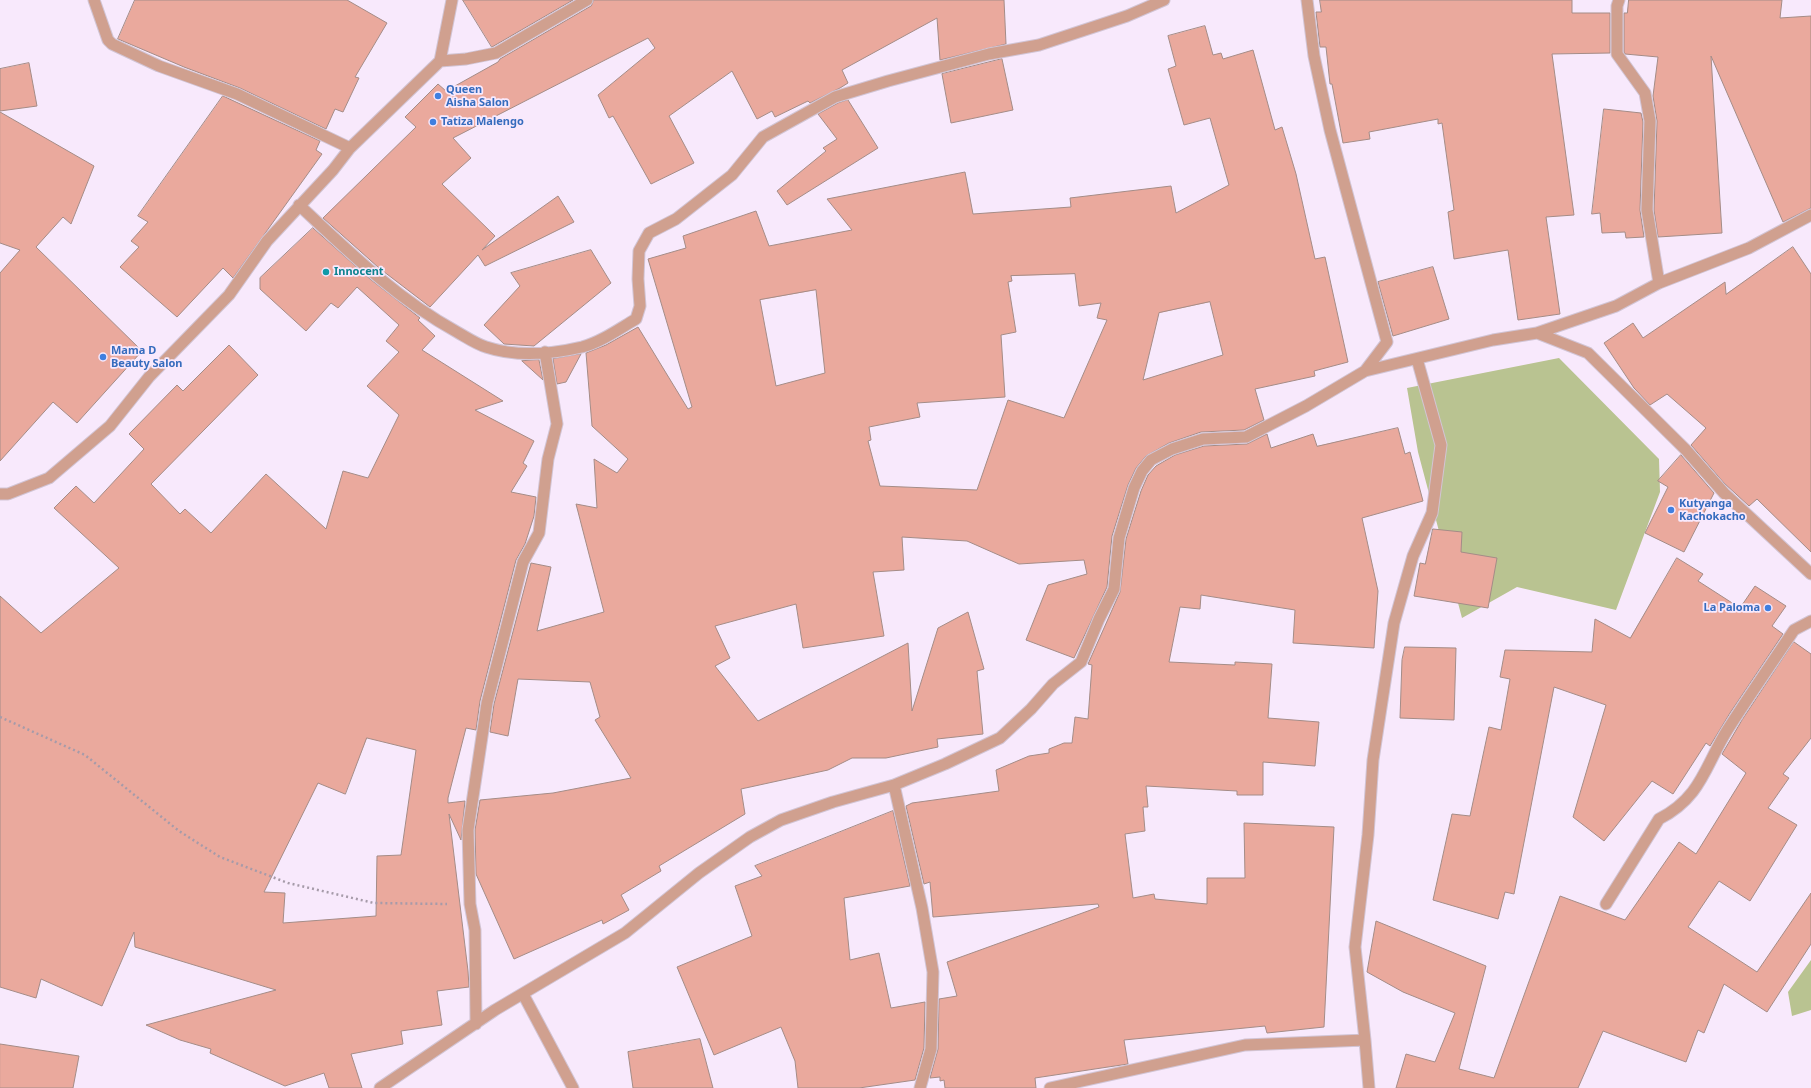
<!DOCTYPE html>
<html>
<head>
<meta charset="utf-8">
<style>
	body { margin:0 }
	canvas { display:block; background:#f8e9fc }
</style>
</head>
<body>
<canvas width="1811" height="1088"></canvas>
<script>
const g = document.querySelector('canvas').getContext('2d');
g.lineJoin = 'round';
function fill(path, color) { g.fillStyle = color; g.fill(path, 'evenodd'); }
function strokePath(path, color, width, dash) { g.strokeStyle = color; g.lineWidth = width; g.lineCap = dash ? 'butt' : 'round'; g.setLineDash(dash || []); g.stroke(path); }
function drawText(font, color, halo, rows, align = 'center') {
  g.font = font + ' "Noto Sans",sans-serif'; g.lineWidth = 3.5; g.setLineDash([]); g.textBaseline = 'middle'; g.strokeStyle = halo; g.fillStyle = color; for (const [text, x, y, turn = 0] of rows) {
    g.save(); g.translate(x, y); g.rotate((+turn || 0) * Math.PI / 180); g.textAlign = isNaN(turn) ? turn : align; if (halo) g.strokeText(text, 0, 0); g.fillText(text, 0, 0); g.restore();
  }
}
fill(new Path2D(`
	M 1559,358 L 1659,459 L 1660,492 L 1616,610 L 1517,587 L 1462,618 L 1418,452 L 1407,388 Z
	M 1811,960 L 1811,1010 L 1792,1016 L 1788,992 Z`), '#b9c391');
const building = new Path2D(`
	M 135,0 L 347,0 L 387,23 L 355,77 L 359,78 L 343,112 L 335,109 L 326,129 L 240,88 L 184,67 L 118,39 Z
	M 463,0 L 573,0 L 492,47 Z
	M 594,0 L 1004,0 L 1006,44 L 940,60 L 937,18 L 842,70 L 848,83 L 840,88 L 810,103 L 808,101 L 775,117 L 772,111 L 757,119 L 732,71 L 669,116 L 694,163 L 651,184 L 613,116 L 609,118 L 598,95 L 655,48 L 648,38 L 453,138 L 471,158 L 442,184 L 495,236 L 482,250 L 558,196 L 574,222 L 485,266 L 478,255 L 430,307 L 379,268 L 323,218 L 416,127 L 405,117 L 438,84 L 446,91 L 498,62 L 500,59 L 591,6 Z
	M 1320,0 L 1572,0 L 1572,13 L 1610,13 L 1610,53 L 1552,54 L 1574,215 L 1546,217 L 1560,314 L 1518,320 L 1508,250 L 1454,259 L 1448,212 L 1454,210 L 1442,123 L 1438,124 L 1438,119 L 1369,132 L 1370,139 L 1343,143 L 1332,84 L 1330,84 L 1326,47 L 1320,47 L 1316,12 L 1321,12 Z
	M 1629,0 L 1782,0 L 1780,18 L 1811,16 L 1811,208 L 1783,222 L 1711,56 L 1722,233 L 1658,237 L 1654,210 L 1657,121 L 1653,96 L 1658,57 L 1625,54 L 1624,52 L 1624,13 L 1627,13 Z
	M 1205,26 L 1213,55 L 1221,53 L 1223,59 L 1253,50 L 1275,130 L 1282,127 L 1296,174 L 1315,259 L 1325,257 L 1348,362 L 1314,371 L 1315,376 L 1255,389 L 1264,420 L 1244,430 L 1201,432 L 1169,443 L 1146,456 L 1136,468 L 1128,485 L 1112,536 L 1107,587 L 1074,658 L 1026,640 L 1048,585 L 1087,574 L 1084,560 L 1019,564 L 967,541 L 902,537 L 904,570 L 873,572 L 884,636 L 803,648 L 796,604 L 715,626 L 730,658 L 715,666 L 758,721 L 908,643 L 912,711 L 938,628 L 968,612 L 984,669 L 977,671 L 983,734 L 937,739 L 938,747 L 886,758 L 852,758 L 828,770 L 741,789 L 745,814 L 659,866 L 661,871 L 621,895 L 629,910 L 603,924 L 602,920 L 514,959 L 476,874 L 475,830 L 480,800 L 553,793 L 631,778 L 595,720 L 600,717 L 590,682 L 518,679 L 508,736 L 490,732 L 494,704 L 531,563 L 551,567 L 537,631 L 604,612 L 576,504 L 597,508 L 594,459 L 617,473 L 628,459 L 592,426 L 586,353 L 606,345 L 638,327 L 688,409 L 692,407 L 648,259 L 686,248 L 683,236 L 756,211 L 769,246 L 852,230 L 827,199 L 965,172 L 973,214 L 1071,207 L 1070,198 L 1171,186 L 1176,213 L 1229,185 L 1210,118 L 1184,125 L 1168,69 L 1176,66 L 1168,36 ZM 1075,274 L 1079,306 L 1101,303 L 1097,318 L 1107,320 L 1064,418 L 1008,400 L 977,490 L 880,486 L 868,441 L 871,440 L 869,427 L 920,417 L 917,403 L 1005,397 L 1001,335 L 1016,332 L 1008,282 L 1012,281 L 1011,276 ZM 816,290 L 825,373 L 776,386 L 760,300 ZM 1210,302 L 1223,355 L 1143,380 L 1159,313 Z
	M 1002,59 L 1013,110 L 951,123 L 942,74 Z
	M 29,63 L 37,106 L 0,111 L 0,69 Z
	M 223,96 L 320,141 L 316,150 L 322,154 L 233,278 L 223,268 L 177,317 L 120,267 L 139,247 L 131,241 L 148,222 L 138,216 Z
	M 848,100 L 878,148 L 787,205 L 777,191 L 826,151 L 823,148 L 837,139 L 818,114 L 838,103 Z
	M 1604,109 L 1641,113 L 1643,122 L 1640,210 L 1644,237 L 1626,238 L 1625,232 L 1602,233 L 1600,213 L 1592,214 Z
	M 0,112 L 94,166 L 71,224 L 63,217 L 36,247 L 142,351 L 77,423 L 53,402 L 0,461 L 0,273 L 20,250 L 0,243 Z
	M 313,228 L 370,279 L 420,318 L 418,320 L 435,336 L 422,350 L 503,401 L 475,410 L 534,441 L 523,463 L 527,466 L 511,492 L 536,497 L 534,516 L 525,544 L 516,560 L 480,701 L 476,730 L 466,728 L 448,798 L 448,803 L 465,801 L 461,840 L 449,814 L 468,971 L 469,987 L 437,991 L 442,1025 L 401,1031 L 403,1044 L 351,1054 L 362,1088 L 329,1088 L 324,1073 L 285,1086 L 210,1053 L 211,1049 L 180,1040 L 146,1025 L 276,990 L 135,947 L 134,932 L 102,1006 L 41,979 L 36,998 L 0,987 L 0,596 L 41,633 L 119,568 L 54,508 L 76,486 L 94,503 L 144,449 L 129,434 L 177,385 L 183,391 L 229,345 L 258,375 L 151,484 L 180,514 L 185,509 L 211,533 L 266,474 L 326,529 L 343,471 L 368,478 L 399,415 L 367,386 L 399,352 L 386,341 L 399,325 L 357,287 L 338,308 L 331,303 L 306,331 L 260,289 L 260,278 ZM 367,738 L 416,750 L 401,855 L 377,856 L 376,916 L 283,923 L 285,893 L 264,892 L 318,783 L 345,794 Z
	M 1793,247 L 1811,274 L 1811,552 L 1757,499 L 1749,506 L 1724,483 L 1691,445 L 1706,428 L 1667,394 L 1650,405 L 1634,388 L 1604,343 L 1633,323 L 1643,338 L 1725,282 L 1726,294 Z
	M 591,250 L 611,283 L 534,346 L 504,344 L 484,325 L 520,286 L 511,273 Z
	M 1433,267 L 1449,319 L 1393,336 L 1378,282 Z
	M 581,354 L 566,382 L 557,384 L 553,359 Z
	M 539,360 L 543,380 L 522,361 Z
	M 1398,428 L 1405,454 L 1410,452 L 1423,501 L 1362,518 L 1378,591 L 1374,648 L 1293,643 L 1295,610 L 1201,595 L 1200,609 L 1180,607 L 1169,662 L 1235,665 L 1235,662 L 1272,664 L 1268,718 L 1319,722 L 1315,766 L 1263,762 L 1263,795 L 1237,795 L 1237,791 L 1146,786 L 1148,807 L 1143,807 L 1145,831 L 1125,834 L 1133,898 L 1154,894 L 1155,899 L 1207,904 L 1207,878 L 1245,878 L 1244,823 L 1334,827 L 1324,1027 L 1267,1033 L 1265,1026 L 1124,1040 L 1128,1064 L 1035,1078 L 1036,1088 L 945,1088 L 944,1080 L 940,1081 L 940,1077 L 930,1078 L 938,1049 L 939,999 L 957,996 L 947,962 L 1099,907 L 1098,904 L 933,917 L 930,882 L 924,884 L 906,806 L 912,803 L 999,791 L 996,770 L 1029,756 L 1049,753 L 1049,749 L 1064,743 L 1072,743 L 1075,717 L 1088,719 L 1092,665 L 1088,664 L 1120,592 L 1126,539 L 1141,491 L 1148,475 L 1156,466 L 1175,455 L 1204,446 L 1247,444 L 1267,434 L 1271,448 L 1313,434 L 1317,446 Z
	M 1681,455 L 1714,493 L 1684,552 L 1645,533 L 1668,487 L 1658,481 Z
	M 1433,529 L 1462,532 L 1461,552 L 1497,558 L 1488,608 L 1414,596 L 1420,563 L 1425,564 Z
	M 1677,558 L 1703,574 L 1698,581 L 1740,608 L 1755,586 L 1786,606 L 1772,626 L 1783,634 L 1730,713 L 1710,746 L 1706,743 L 1673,794 L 1652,781 L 1604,841 L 1573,817 L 1606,705 L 1554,687 L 1514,894 L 1505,892 L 1498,919 L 1433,900 L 1452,814 L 1470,816 L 1489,727 L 1501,730 L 1510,679 L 1500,677 L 1505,650 L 1592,652 L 1595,619 L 1630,638 Z
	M 1794,642 L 1811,654 L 1811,738 L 1783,774 L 1789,778 L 1768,808 L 1797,825 L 1750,901 L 1719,881 L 1688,927 L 1757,972 L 1811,893 L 1811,944 L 1767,1012 L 1724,984 L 1704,1033 L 1698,1030 L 1686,1062 L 1603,1031 L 1578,1088 L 1396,1088 L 1406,1054 L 1435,1062 L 1455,1013 L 1403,992 L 1367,972 L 1376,921 L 1486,966 L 1459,1069 L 1494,1078 L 1560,896 L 1625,920 L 1679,842 L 1696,854 L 1746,773 L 1722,754 L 1742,720 Z
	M 1405,647 L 1456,648 L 1454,720 L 1400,718 L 1402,660 Z
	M 893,811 L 910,886 L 844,898 L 850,960 L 879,953 L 891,1008 L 925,1002 L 924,1048 L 915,1080 L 859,1088 L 798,1088 L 795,1061 L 781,1027 L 714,1055 L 677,967 L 752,936 L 735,886 L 762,876 L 755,866 Z
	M 700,1039 L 713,1088 L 633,1088 L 628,1052 Z
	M 0,1044 L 79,1056 L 73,1088 L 0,1088 Z`);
fill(building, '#eaa99d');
strokePath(building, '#a48c87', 1);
const minor = new Path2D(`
	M 94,0 L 108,40 L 112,44 L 159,66 L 237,94 L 350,148
	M 1307,0 L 1314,56 L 1330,130 L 1387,342 L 1365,371
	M 1619,0 L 1617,6 L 1617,54 L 1645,93 L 1650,121 L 1647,210 L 1659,283
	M 440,61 L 466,59 L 496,53 L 587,0
	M 299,205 C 349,252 397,299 457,332 C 466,337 476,344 486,347 C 516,357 552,354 582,347 C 601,342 619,329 636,319 L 640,306 L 638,279 L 639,251 L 649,233 L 676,219 L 732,175 L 763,137 L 835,97 L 888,81 L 989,54 L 1039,45 L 1127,16 L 1164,0
	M 1537,333 L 1588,353 L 1686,450 L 1724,493 L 1811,574
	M 0,494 L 8,494 L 49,478 L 110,426 L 149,377 L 229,295 L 267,241 L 333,170 L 350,148 L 440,61 L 452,0
	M 894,785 L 922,908 L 933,972 L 931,1049 L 920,1088
	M 1606,904 L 1659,819 C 1702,797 1705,765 1728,729 C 1749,696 1772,663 1794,630 L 1811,621
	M 523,994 L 573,1088
	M 476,1024 L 475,930 L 470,904 L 468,830 L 487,703 L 523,562 L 539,533 L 548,459 L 557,424 L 545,352
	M 380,1088 L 495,1010 L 625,933 L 699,873 L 750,837 L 781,820 L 833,802 L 894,785 L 945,764 L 1000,738 L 1031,709 L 1053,684 L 1081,662 L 1099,619 L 1114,589 L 1119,538 L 1134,488 L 1142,471 L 1151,460 L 1172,449 L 1203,439 L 1246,437 L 1306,406 L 1365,371 L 1493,340 L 1537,333 L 1616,306 L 1659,283 L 1749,248 L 1811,215
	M 1050,1088 L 1245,1045 L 1365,1040
	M 1369,1088 L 1365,1040 L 1355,947 L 1368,835 L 1373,760 L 1394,623 L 1413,556 L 1432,513 L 1441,445 L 1417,359`);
strokePath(minor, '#d2c5d5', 13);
strokePath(new Path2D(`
	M 0,717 L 85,755 L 179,831 L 220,857 L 288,883 L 374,903 L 447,904`), '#a69ba9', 2.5, [2, 3]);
strokePath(minor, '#d0a08f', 11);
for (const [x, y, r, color] of [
	[438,96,4,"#3f7fe0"],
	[433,122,4,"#3f7fe0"],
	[326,272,4,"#0f9aa8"],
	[103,357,4,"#3f7fe0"],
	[1671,510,4,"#3f7fe0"],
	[1768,608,4,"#3f7fe0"]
]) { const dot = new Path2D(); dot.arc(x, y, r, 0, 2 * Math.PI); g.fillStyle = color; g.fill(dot); strokePath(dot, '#f8e9fc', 1.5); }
drawText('bold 11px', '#366cbe', '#f8e9fc', [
	["Queen",446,90],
	["Aisha Salon",446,103],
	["Tatiza Malengo",441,122],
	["Mama D",111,351],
	["Beauty Salon",111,364],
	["Kutyanga",1679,504],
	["Kachokacho",1679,517],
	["La Paloma",1760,608,"right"]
], 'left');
drawText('bold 11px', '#0d838f', '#f8e9fc', [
	["Innocent",334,272]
], 'left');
</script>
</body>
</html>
